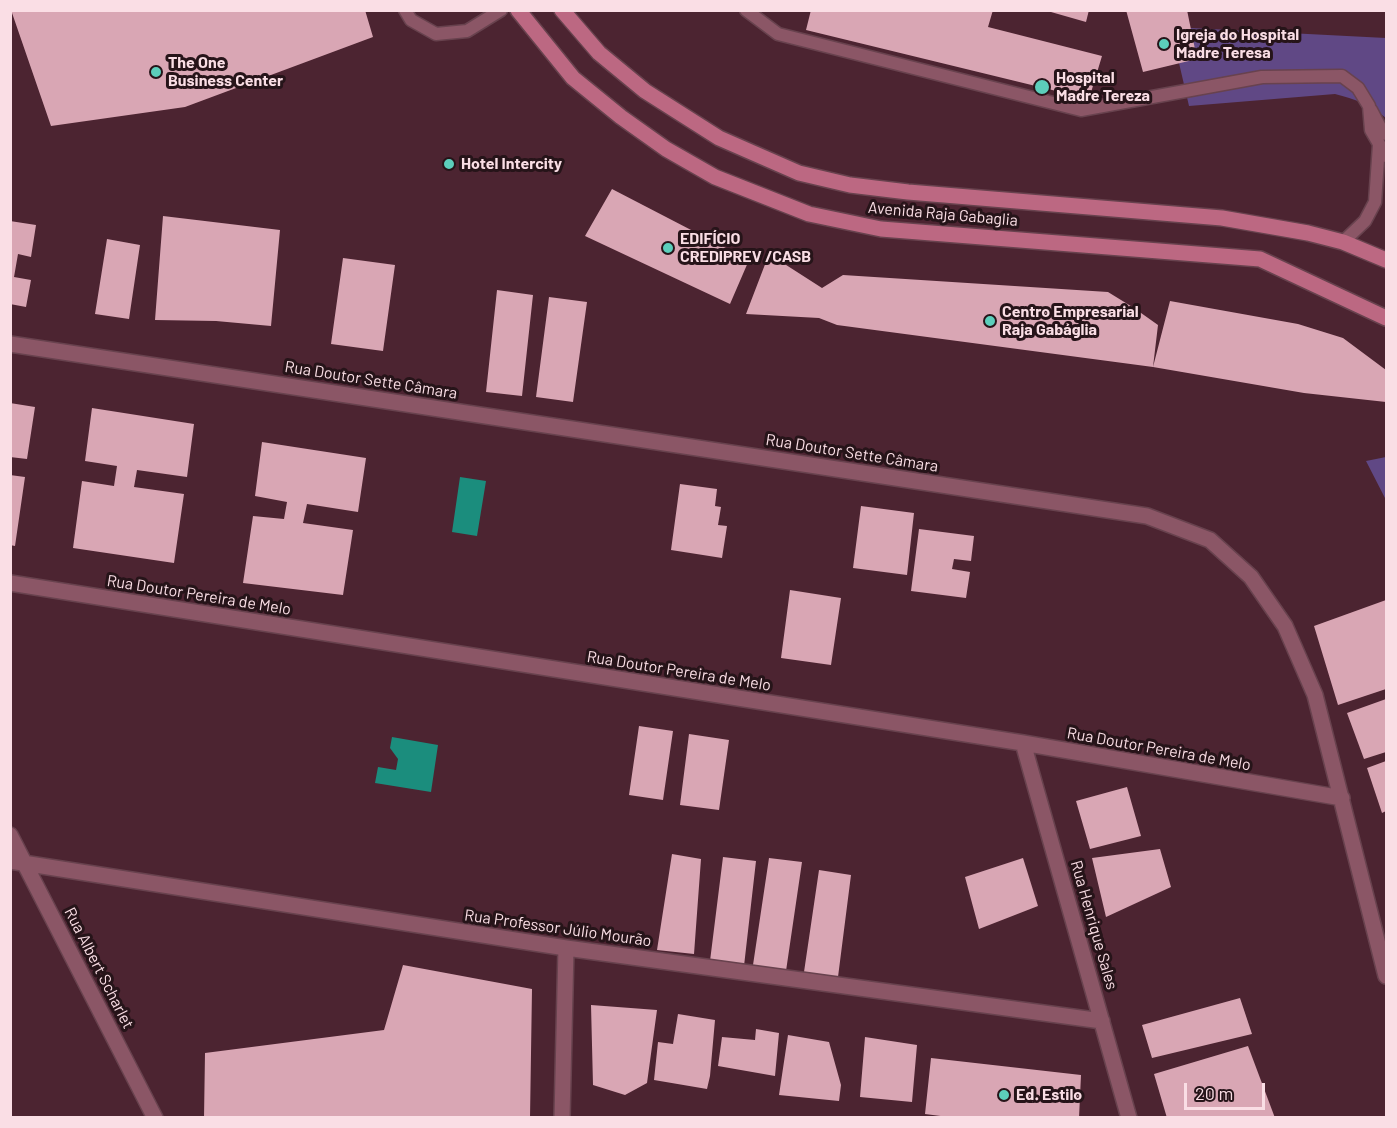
<!DOCTYPE html>
<html>
<head>
<meta charset="utf-8">
<style>
	body { margin:0 }
	#map { position:relative; width:1397px; height:1128px; overflow:hidden; background:#4c2431; font-family:Barlow,sans-serif }
	canvas { display:block }
	.frame { position:absolute; inset:0; border:12px solid #fadee5; pointer-events:none }
	.scale { position:absolute; left:1184px; top:1083px; width:81px; height:27px; box-sizing:border-box; border:3px solid #fadee5; border-top:0; padding-left:8px; font-size:18px; line-height:21px; white-space:nowrap; color:#fadee5; -webkit-text-stroke:4px #261419; paint-order:stroke }
</style>
</head>
<body>
<div id="map">
<canvas width="1397" height="1128"></canvas>
<div class="frame"></div>
<div class="scale">20 m</div>
</div>
<script>
const g = document.querySelector('canvas').getContext('2d');
g.lineJoin = 'round';
function fill(path, color) { g.fillStyle = color; g.fill(path, 'evenodd'); }
function strokePath(path, color, width, dash) { g.strokeStyle = color; g.lineWidth = width; g.lineCap = dash ? 'butt' : 'round'; g.setLineDash(dash || []); g.stroke(path); }
function drawText(font, color, halo, rows, align = 'center') {
  g.font = font + ' Barlow,sans-serif'; g.lineWidth = 6; g.setLineDash([]); g.textBaseline = 'middle'; g.strokeStyle = halo; g.fillStyle = color; for (const [text, x, y, turn = 0] of rows) {
    g.save(); g.translate(x, y); g.rotate((+turn || 0) * Math.PI / 180); g.textAlign = isNaN(turn) ? turn : align; if (halo) g.strokeText(text, 0, 0); g.fillText(text, 0, 0); g.restore();
  }
}
fill(new Path2D(`
	M 1191,28 L 1386,38 L 1386,118 C 1370,105 1355,99 1335,94 L 1189,106 L 1179,63 Z
	M 1386,457 L 1386,500 L 1366,461 Z`), '#604885');
fill(new Path2D(`
	M 460,477 L 486,481 L 477,536 L 452,532 Z
	M 392,737 L 438,745 L 431,792 L 375,783 L 378,767 L 396,770 L 398,759 L 390,748 Z`), '#1b8d7d');
fill(new Path2D(`
	M 11,10 L 365,10 L 373,37 L 185,107 L 51,126 Z
	M 811,10 L 993,10 L 988,27 L 1102,56 L 1089,99 L 806,30 Z
	M 1044,10 L 1089,10 L 1086,22 Z
	M 1126,10 L 1187,10 L 1197,59 L 1143,72 Z
	M 612,189 L 749,260 L 730,304 L 585,236 Z
	M 163,216 L 280,230 L 271,326 L 216,321 L 155,320 Z
	M 10,221 L 36,225 L 31,257 L 18,254 L 14,277 L 31,280 L 26,307 L 10,304 Z
	M 107,239 L 140,245 L 129,319 L 95,314 Z
	M 769,254 L 822,288 L 843,275 L 1108,292 L 1134,308 L 1158,325 L 1153,367 L 837,325 L 819,318 L 746,314 Z
	M 343,258 L 395,265 L 383,351 L 331,344 Z
	M 497,290 L 533,295 L 522,396 L 486,392 Z
	M 549,297 L 587,302 L 573,402 L 536,397 Z
	M 1170,301 L 1298,324 L 1343,338 L 1386,370 L 1386,402 L 1304,393 L 1153,367 Z
	M 10,403 L 35,407 L 27,459 L 10,457 Z
	M 92,408 L 194,424 L 187,477 L 137,470 L 134,487 L 184,494 L 174,563 L 73,548 L 82,481 L 114,486 L 117,466 L 85,461 Z
	M 262,442 L 366,458 L 358,512 L 307,504 L 303,523 L 353,530 L 343,595 L 243,583 L 253,516 L 284,519 L 287,502 L 255,496 Z
	M 10,475 L 25,477 L 15,546 L 10,545 Z
	M 680,484 L 717,489 L 715,506 L 721,507 L 718,525 L 727,526 L 722,558 L 671,550 Z
	M 861,506 L 914,513 L 907,575 L 853,568 Z
	M 919,529 L 974,536 L 971,561 L 954,559 L 952,569 L 970,572 L 966,598 L 911,591 Z
	M 790,590 L 841,598 L 831,665 L 781,658 Z
	M 1386,600 L 1386,689 L 1338,705 L 1314,626 Z
	M 1386,699 L 1386,752 L 1364,759 L 1347,713 Z
	M 639,726 L 673,731 L 663,800 L 629,795 Z
	M 689,734 L 729,740 L 719,810 L 680,805 Z
	M 1386,761 L 1386,811 L 1382,813 L 1367,768 Z
	M 1127,787 L 1141,836 L 1090,849 L 1076,801 Z
	M 1160,849 L 1171,887 L 1106,917 L 1092,858 Z
	M 672,854 L 701,859 L 694,954 L 657,950 Z
	M 723,857 L 756,861 L 744,966 L 710,961 Z
	M 769,858 L 802,862 L 786,971 L 753,965 Z
	M 1023,858 L 1038,906 L 979,929 L 965,877 Z
	M 819,870 L 851,875 L 838,977 L 804,972 Z
	M 403,965 L 532,989 L 530,1118 L 204,1118 L 205,1053 L 384,1030 Z
	M 1240,998 L 1252,1034 L 1152,1058 L 1142,1025 Z
	M 591,1005 L 657,1010 L 647,1083 L 625,1095 L 593,1085 Z
	M 678,1014 L 715,1020 L 710,1076 L 707,1089 L 654,1080 L 658,1042 L 673,1044 Z
	M 756,1029 L 779,1033 L 775,1076 L 718,1066 L 722,1037 L 755,1040 Z
	M 788,1035 L 829,1042 L 841,1085 L 839,1101 L 779,1095 Z
	M 865,1037 L 917,1045 L 912,1102 L 860,1097 Z
	M 1248,1046 L 1275,1118 L 1167,1118 L 1154,1074 Z
	M 931,1058 L 1081,1075 L 1079,1118 L 956,1118 L 925,1114 Z`), '#d9a6b4');
const service = new Path2D(`
	M 405,10 L 411,20 L 436,34 L 467,31 L 501,10
	M 746,10 L 778,34 L 1081,110 L 1262,77 L 1342,76 L 1358,88 L 1369,106 L 1371,130 L 1386,156
	M 1371,110 L 1381,129 L 1386,134
	M 1343,242 L 1365,221 L 1375,202 L 1379,145`);
const minor = new Path2D(`
	M 10,344 L 1147,516 L 1210,540 L 1251,577 L 1285,626 L 1315,695 L 1386,976
	M 10,583 L 1023,743 L 1342,798
	M 1023,743 L 1129,1118
	M 10,835 L 155,1118
	M 10,861 L 566,948 L 1102,1021
	M 562,1118 L 566,948`);
const secondary = new Path2D(`
	M 518,10 L 573,78 L 621,117 L 666,149 L 715,177 L 809,214 L 881,229 L 1260,259 L 1386,318
	M 562,10 L 599,53 L 645,91 L 719,138 L 799,173 L 850,185 L 908,192 L 1222,218 L 1308,233 L 1343,242 L 1386,260`);
strokePath(service, '#68424e', 15);
strokePath(minor, '#68424e', 18);
strokePath(secondary, '#68424e', 18);
strokePath(service, '#8b5666', 12);
strokePath(minor, '#8b5666', 15);
strokePath(secondary, '#bc6882', 15);
for (const [x, y, r, color] of [
	[1164,44,6,"#5ccebb"],
	[156,72,6,"#5ccebb"],
	[1042,87,8,"#5ccebb"],
	[449,164,6,"#5ccebb"],
	[668,248,6,"#5ccebb"],
	[990,321,6,"#5ccebb"],
	[1004,1095,6,"#5ccebb"]
]) { const dot = new Path2D(); dot.arc(x, y, r, 0, 2 * Math.PI); g.fillStyle = color; g.fill(dot); strokePath(dot, '#261419', 2); }
drawText('bold 16px', '#fadee5', '#261419', [
	["Igreja do Hospital",1176,35],
	["Madre Teresa",1176,53],
	["The One",168,63],
	["Business Center",168,81],
	["Hospital",1056,78],
	["Madre Tereza",1056,96],
	["Hotel Intercity",461,164],
	["EDIFÍCIO",680,239],
	["CREDIPREV /CASB",680,257],
	["Centro Empresarial",1002,312],
	["Raja Gabáglia",1002,330],
	["Ed. Estilo",1016,1095]
], 'left');
drawText('16px', '#fadee5', '#261419', [
	["Avenida Raja Gabaglia",943,214,5],
	["Rua Doutor Sette Câmara",371,380,9],
	["Rua Doutor Sette Câmara",852,453,9],
	["Rua Doutor Pereira de Melo",199,595,9],
	["Rua Doutor Pereira de Melo",679,671,9],
	["Rua Doutor Pereira de Melo",1159,749,10],
	["Rua Henrique Sales",1094,925,74],
	["Rua Professor Júlio Mourão",558,928,8],
	["Rua Albert Scharlet",99,968,63]
]);
</script>
</body>
</html>
